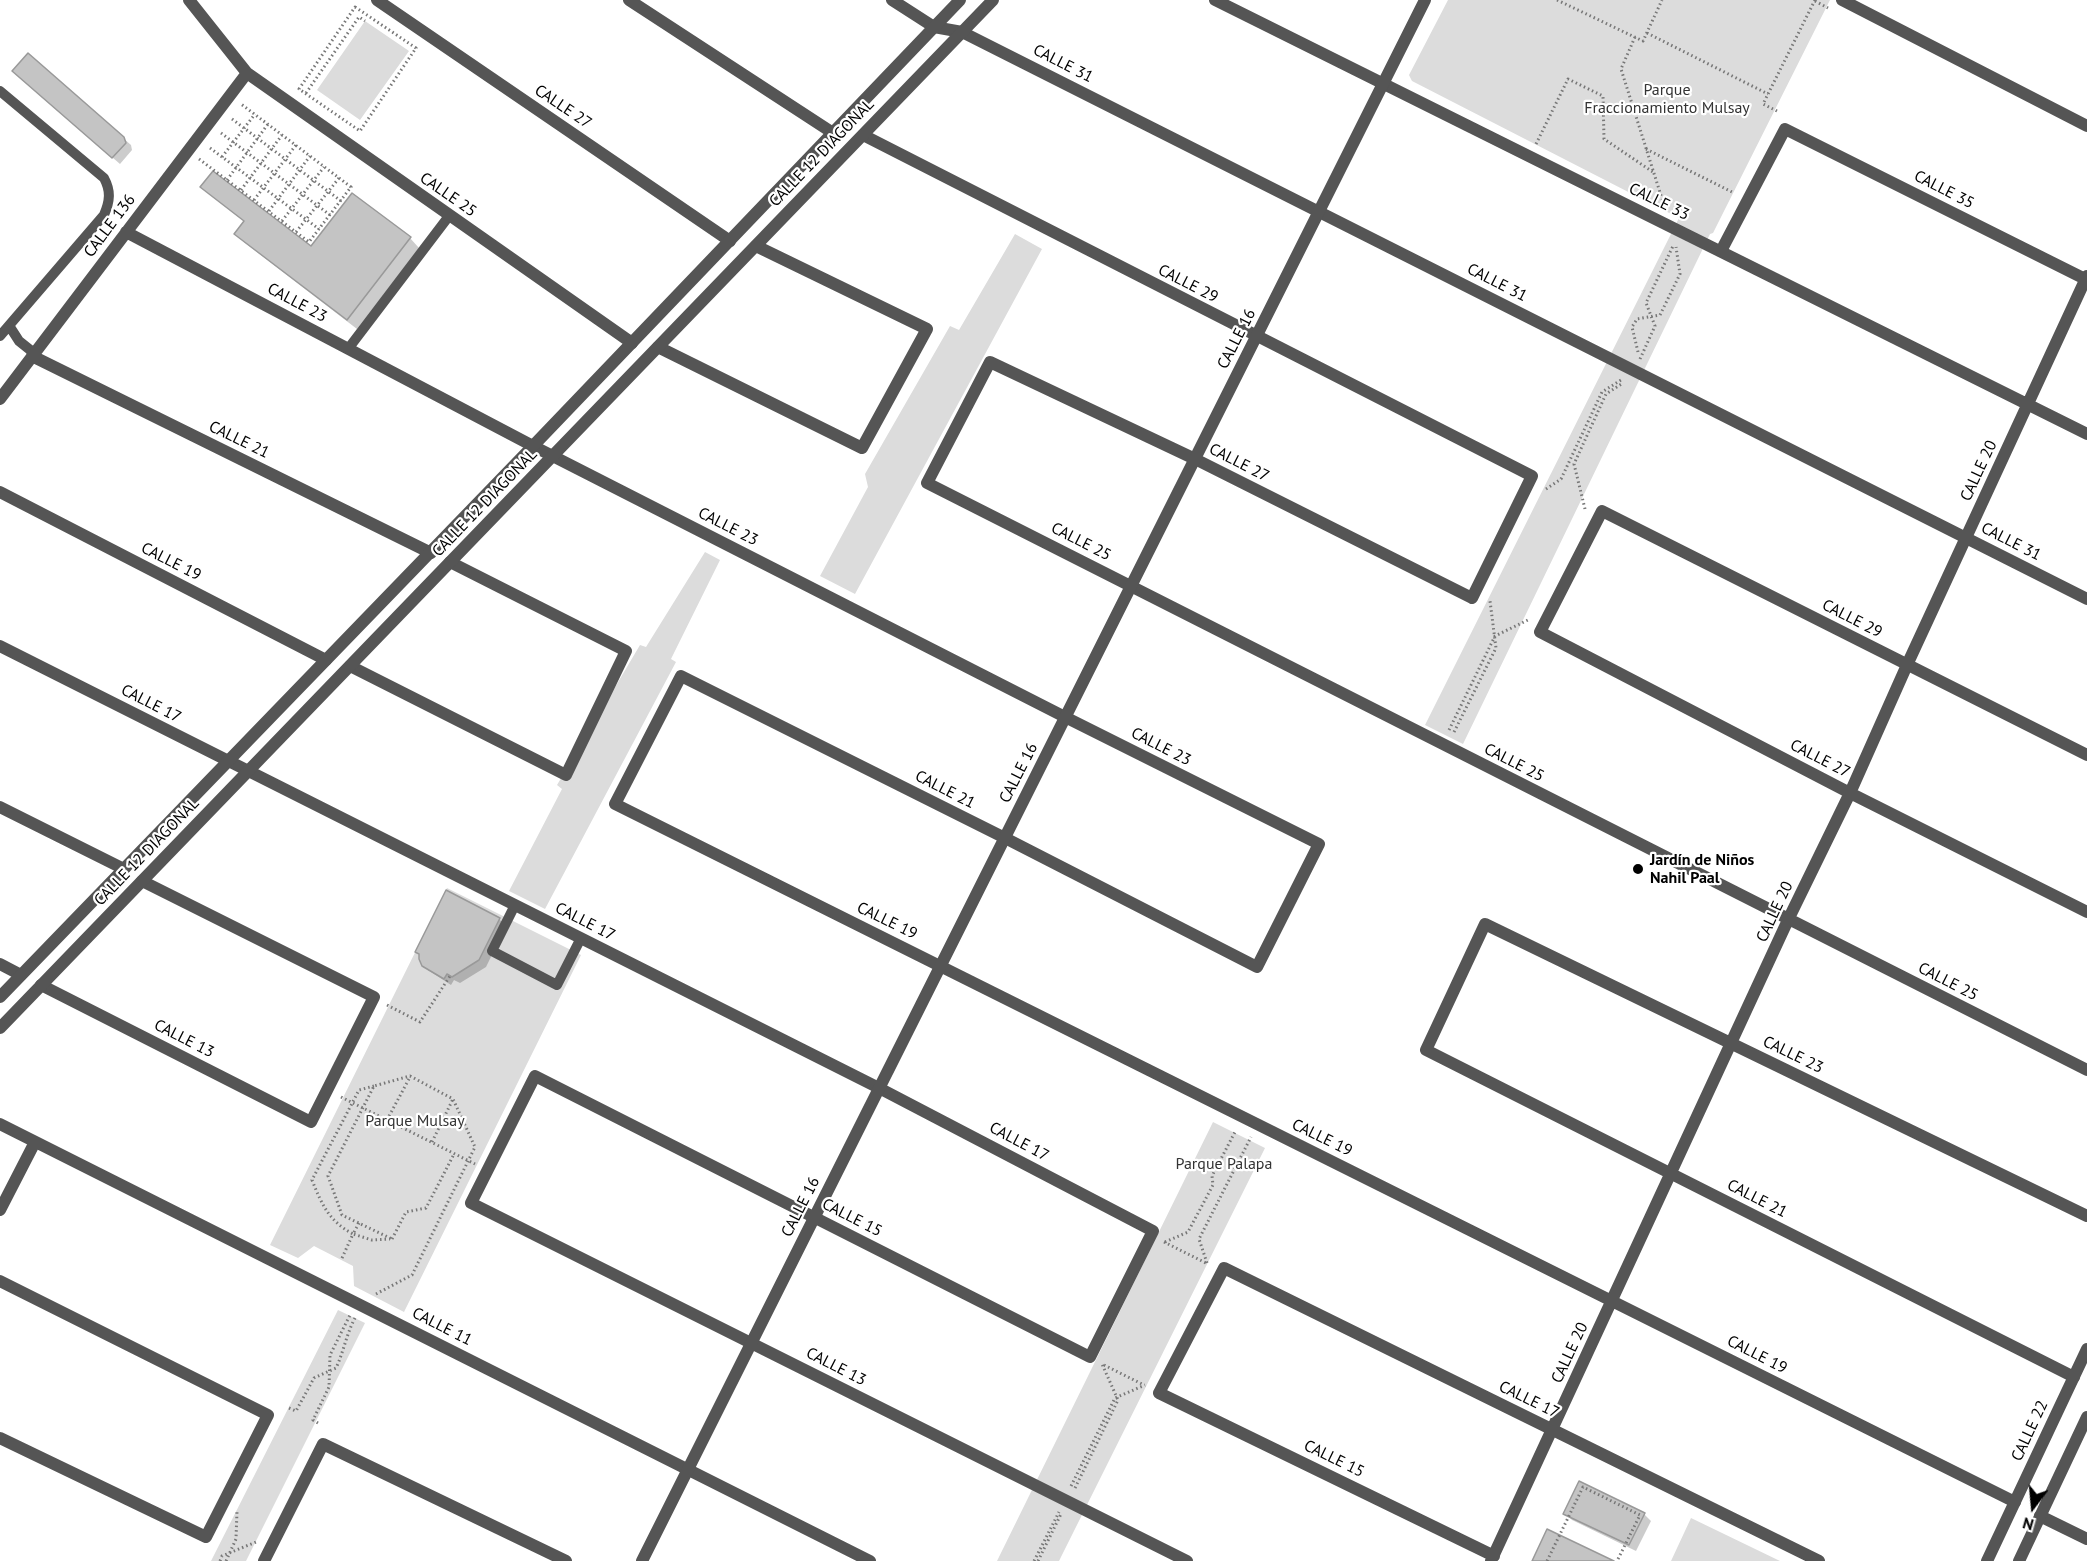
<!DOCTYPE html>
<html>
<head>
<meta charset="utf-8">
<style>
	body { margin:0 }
	#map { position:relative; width:2087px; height:1561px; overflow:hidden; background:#fff; font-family:"PT Sans",sans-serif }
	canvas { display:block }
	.north { position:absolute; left:2003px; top:1477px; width:60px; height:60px; -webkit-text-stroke:4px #fff; paint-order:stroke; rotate:196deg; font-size:16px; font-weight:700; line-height:24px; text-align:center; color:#000 }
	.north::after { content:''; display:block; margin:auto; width:21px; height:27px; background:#000; clip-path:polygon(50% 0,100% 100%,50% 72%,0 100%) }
</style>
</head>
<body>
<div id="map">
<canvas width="2087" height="1561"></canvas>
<div class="north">N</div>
</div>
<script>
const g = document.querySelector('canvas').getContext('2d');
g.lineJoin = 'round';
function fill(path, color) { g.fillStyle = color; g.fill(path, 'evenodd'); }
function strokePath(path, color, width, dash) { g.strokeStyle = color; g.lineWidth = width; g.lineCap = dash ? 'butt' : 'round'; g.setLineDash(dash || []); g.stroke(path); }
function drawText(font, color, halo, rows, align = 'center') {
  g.font = font + ' "PT Sans",sans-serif'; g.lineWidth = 4.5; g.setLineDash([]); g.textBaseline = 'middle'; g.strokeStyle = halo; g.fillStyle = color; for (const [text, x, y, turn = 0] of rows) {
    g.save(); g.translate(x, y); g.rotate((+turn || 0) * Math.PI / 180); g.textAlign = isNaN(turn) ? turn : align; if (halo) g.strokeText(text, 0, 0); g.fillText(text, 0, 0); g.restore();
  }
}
fill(new Path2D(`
	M 1448,0 L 1830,0 L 1713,233 L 1710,234 L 1463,744 L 1425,725 L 1679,218 L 1412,81 L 1409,75 Z
	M 365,21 L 409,51 L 360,120 L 317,90 Z
	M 1015,234 L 1042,249 L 855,594 L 820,576 L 868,487 L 865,474 L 950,326 L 959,330 Z
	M 705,552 L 720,560 L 671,659 L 676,662 L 545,909 L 509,891 L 562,789 L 557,785 L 640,645 L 646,647 Z
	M 447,888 L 581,955 L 404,1312 L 354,1286 L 353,1266 L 314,1246 L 298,1258 L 270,1245 Z
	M 1213,1122 L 1265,1148 L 1059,1561 L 997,1561 Z
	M 338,1310 L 365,1323 L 246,1561 L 211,1561 Z
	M 1691,1518 L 1780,1561 L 1671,1561 Z`), '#dcdcdc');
fill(new Path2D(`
	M 20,78 L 123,138 L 131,145 L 132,150 L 120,164 Z
	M 202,187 L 312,248 L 352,195 L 410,238 L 419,248 L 357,329 L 245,243 L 236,234 L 245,222 Z
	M 499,919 L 506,926 L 486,967 L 460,983 L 454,980 L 451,985 L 428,970 Z
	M 1565,1513 L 1644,1514 L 1651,1521 L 1636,1551 L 1572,1520 Z`), '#0003');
const building = new Path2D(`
	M 28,53 L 124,137 L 126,143 L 112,158 L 12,71 Z
	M 213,171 L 311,246 L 352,193 L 411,237 L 347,320 L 234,234 L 244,221 L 200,187 Z
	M 446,890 L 500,918 L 479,960 L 452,977 L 447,974 L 444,979 L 422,966 L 419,959 L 419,954 L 415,952 Z
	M 1579,1481 L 1645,1513 L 1629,1545 L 1563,1514 Z
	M 1547,1529 L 1614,1561 L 1532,1561 Z`);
fill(building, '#c4c4c4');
strokePath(building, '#999', 1.5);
strokePath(new Path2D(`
	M 1557,0 L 1643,41 L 1662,0
	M 1815,1 L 1828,8
	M 355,7 L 416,48 L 360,131 L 299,89 Z
	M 1647,33 L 1768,94
	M 1635,37 L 1621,69 L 1664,205
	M 306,93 L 359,17 L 365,21
	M 1777,111 L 1763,104 L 1815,0
	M 232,119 L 341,201
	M 221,133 L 330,215
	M 1536,144 L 1568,79 L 1603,96 L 1604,139 L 1653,172
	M 210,148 L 319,229
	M 1646,149 L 1734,193
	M 222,157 L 255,114
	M 199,159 L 309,242 L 351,187 L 241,104
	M 227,180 L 268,124
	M 241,190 L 282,135
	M 254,200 L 296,145
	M 269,211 L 310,156
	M 282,221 L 324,167
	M 296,232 L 339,178
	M 1638,352 L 1632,327 L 1637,319 L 1660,315 L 1680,274 L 1676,247
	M 1640,359 L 1655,326 L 1646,303 L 1673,246
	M 1546,489 L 1561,479 L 1602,392 L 1621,380
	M 1585,509 L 1574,464 L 1606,394 L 1623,383
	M 1449,730 L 1495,636 L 1530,619
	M 1454,732 L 1496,648 L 1490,601
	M 387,1005 L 420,1022 L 450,976
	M 341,1097 L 475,1164
	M 387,1120 L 410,1077
	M 432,1142 L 453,1099
	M 359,1223 L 353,1234 L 372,1240 L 390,1239
	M 392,1239 L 406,1212 L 426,1208 L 454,1154
	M 1164,1242 L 1206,1263
	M 1165,1242 L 1188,1232 L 1213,1185 L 1212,1176 L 1236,1130
	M 342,1258 L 353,1234 C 329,1221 322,1205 312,1180 L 359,1090 L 374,1086
	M 1207,1263 L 1199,1239 L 1251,1137
	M 376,1294 L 412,1275 L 475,1147 L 453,1099 L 410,1076 L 374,1086 L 328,1176 L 342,1215 L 392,1239
	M 1104,1365 L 1144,1385
	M 289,1408 L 296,1411 L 314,1378 L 336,1368 C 344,1351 346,1335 355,1318
	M 318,1423 L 313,1420 L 329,1387 L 330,1355 L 350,1315
	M 1071,1486 L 1115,1398 L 1145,1385
	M 1075,1488 L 1118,1400 L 1102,1364
	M 220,1561 L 222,1556 L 256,1542
	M 226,1561 L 236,1539 L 237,1511
	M 1034,1561 L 1059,1512
	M 1038,1561 L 1061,1514
	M 1547,1561 L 1583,1487 L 1640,1515 L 1617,1561`), '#777', 3, [1.5, 3]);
strokePath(new Path2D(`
	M 0,91 L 104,178 C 111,191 110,201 104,215 L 0,336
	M 10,327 L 19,341 L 34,353
	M 348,349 L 449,216
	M 515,905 L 492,951 L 557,985 L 581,938`), '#555', 10);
strokePath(new Path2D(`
	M 189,0 L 247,73 L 632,343
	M 377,0 L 730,241
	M 629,0 L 833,133
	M 892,0 L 934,27 L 962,32 L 2087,599
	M 1215,0 L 2087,434
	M 1842,0 L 2087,126
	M 863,135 L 1532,476 L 1472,598 L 1195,459 L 990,362 L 927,483 L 2087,1070
	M 126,232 L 533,446 L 1065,717 L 1319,844 L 1257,967 L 1005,838 L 681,676 L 615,804 L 2015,1502
	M 1721,251 L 1785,129 L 2087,280
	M 658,347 L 862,448 L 927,329 L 756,246
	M 32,356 L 431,553
	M 0,399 L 247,73
	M 0,492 L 326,660
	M 0,646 L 879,1088 L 1153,1231 L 1090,1357 L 535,1076 L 471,1203 L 1187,1561
	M 350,666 L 566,775 L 626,651 L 450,562
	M 2087,755 L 1602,511 L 1540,632 L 1850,793 L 2087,912
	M 0,807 L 124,869
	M 0,964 L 21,975
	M 41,985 L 311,1122 L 374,997 L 142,881
	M 0,1124 L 870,1561
	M 0,1210 L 35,1142
	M 0,1281 L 268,1415 L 206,1537 L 0,1438
	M 2074,1377 L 1426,1050 L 1485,924 L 2087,1216
	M 2040,1516 L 2087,1539
	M 1494,1556 L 1159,1393 L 1224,1268 L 1819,1561
	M 264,1561 L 323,1444 L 566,1561
	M 1491,1561 L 1788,920 L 1850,793 L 1907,665 L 2087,276`), '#555', 12);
strokePath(new Path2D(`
	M 0,997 L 533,446 L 960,0
	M 0,1028 L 993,0
	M 642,1561 L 1425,0
	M 1987,1561 L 2087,1349
	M 2019,1561 L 2087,1417`), '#555', 12);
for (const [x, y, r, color] of [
	[1638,869,6,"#000"]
]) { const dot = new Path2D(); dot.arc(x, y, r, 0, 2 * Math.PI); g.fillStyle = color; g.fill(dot); strokePath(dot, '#fff', 2); }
drawText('16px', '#000', '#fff', [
	["CALLE 31",1063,64,27],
	["CALLE 27",563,107,34],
	["CALLE 12 DIAGONAL",822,153,-46],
	["CALLE 35",1944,190,27],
	["CALLE 25",448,195,35],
	["CALLE 33",1659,202,26],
	["CALLE 136",110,226,-53],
	["CALLE 31",1497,283,27],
	["CALLE 29",1188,284,27],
	["CALLE 23",297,303,28],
	["CALLE 16",1237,339,-63],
	["CALLE 21",239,440,26],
	["CALLE 27",1239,463,27],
	["CALLE 20",1979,471,-65],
	["CALLE 12 DIAGONAL",485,503,-46],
	["CALLE 23",728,527,27],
	["CALLE 25",1081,542,27],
	["CALLE 31",2011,542,27],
	["CALLE 19",171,562,27],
	["CALLE 29",1852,619,27],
	["CALLE 17",151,704,27],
	["CALLE 23",1161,747,27],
	["CALLE 27",1820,759,27],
	["CALLE 25",1514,763,27],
	["CALLE 16",1019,773,-63],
	["CALLE 21",945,790,27],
	["CALLE 12 DIAGONAL",147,852,-46],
	["CALLE 20",1775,912,-65],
	["CALLE 19",887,921,26],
	["CALLE 17",585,922,27],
	["CALLE 25",1948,982,27],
	["CALLE 13",184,1039,27],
	["CALLE 23",1793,1055,26],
	["CALLE 19",1322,1138,26],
	["CALLE 17",1019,1142,28],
	["CALLE 21",1757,1199,27],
	["CALLE 16",801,1207,-63],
	["CALLE 15",852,1218,27],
	["CALLE 11",442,1327,27],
	["CALLE 20",1570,1353,-65],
	["CALLE 19",1757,1355,27],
	["CALLE 13",836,1367,27],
	["CALLE 17",1529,1400,26],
	["CALLE 22",2030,1431,-65],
	["CALLE 15",1334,1459,26]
]);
drawText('16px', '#333', '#fff', [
	["Parque",1667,90],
	["Fraccionamiento Mulsay",1667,108],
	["Parque Mulsay",415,1121],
	["Parque Palapa",1224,1164]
]);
drawText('bold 16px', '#000', '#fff', [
	["Jardín de Niños",1650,860],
	["Nahil Paal",1650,878]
], 'left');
</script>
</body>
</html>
